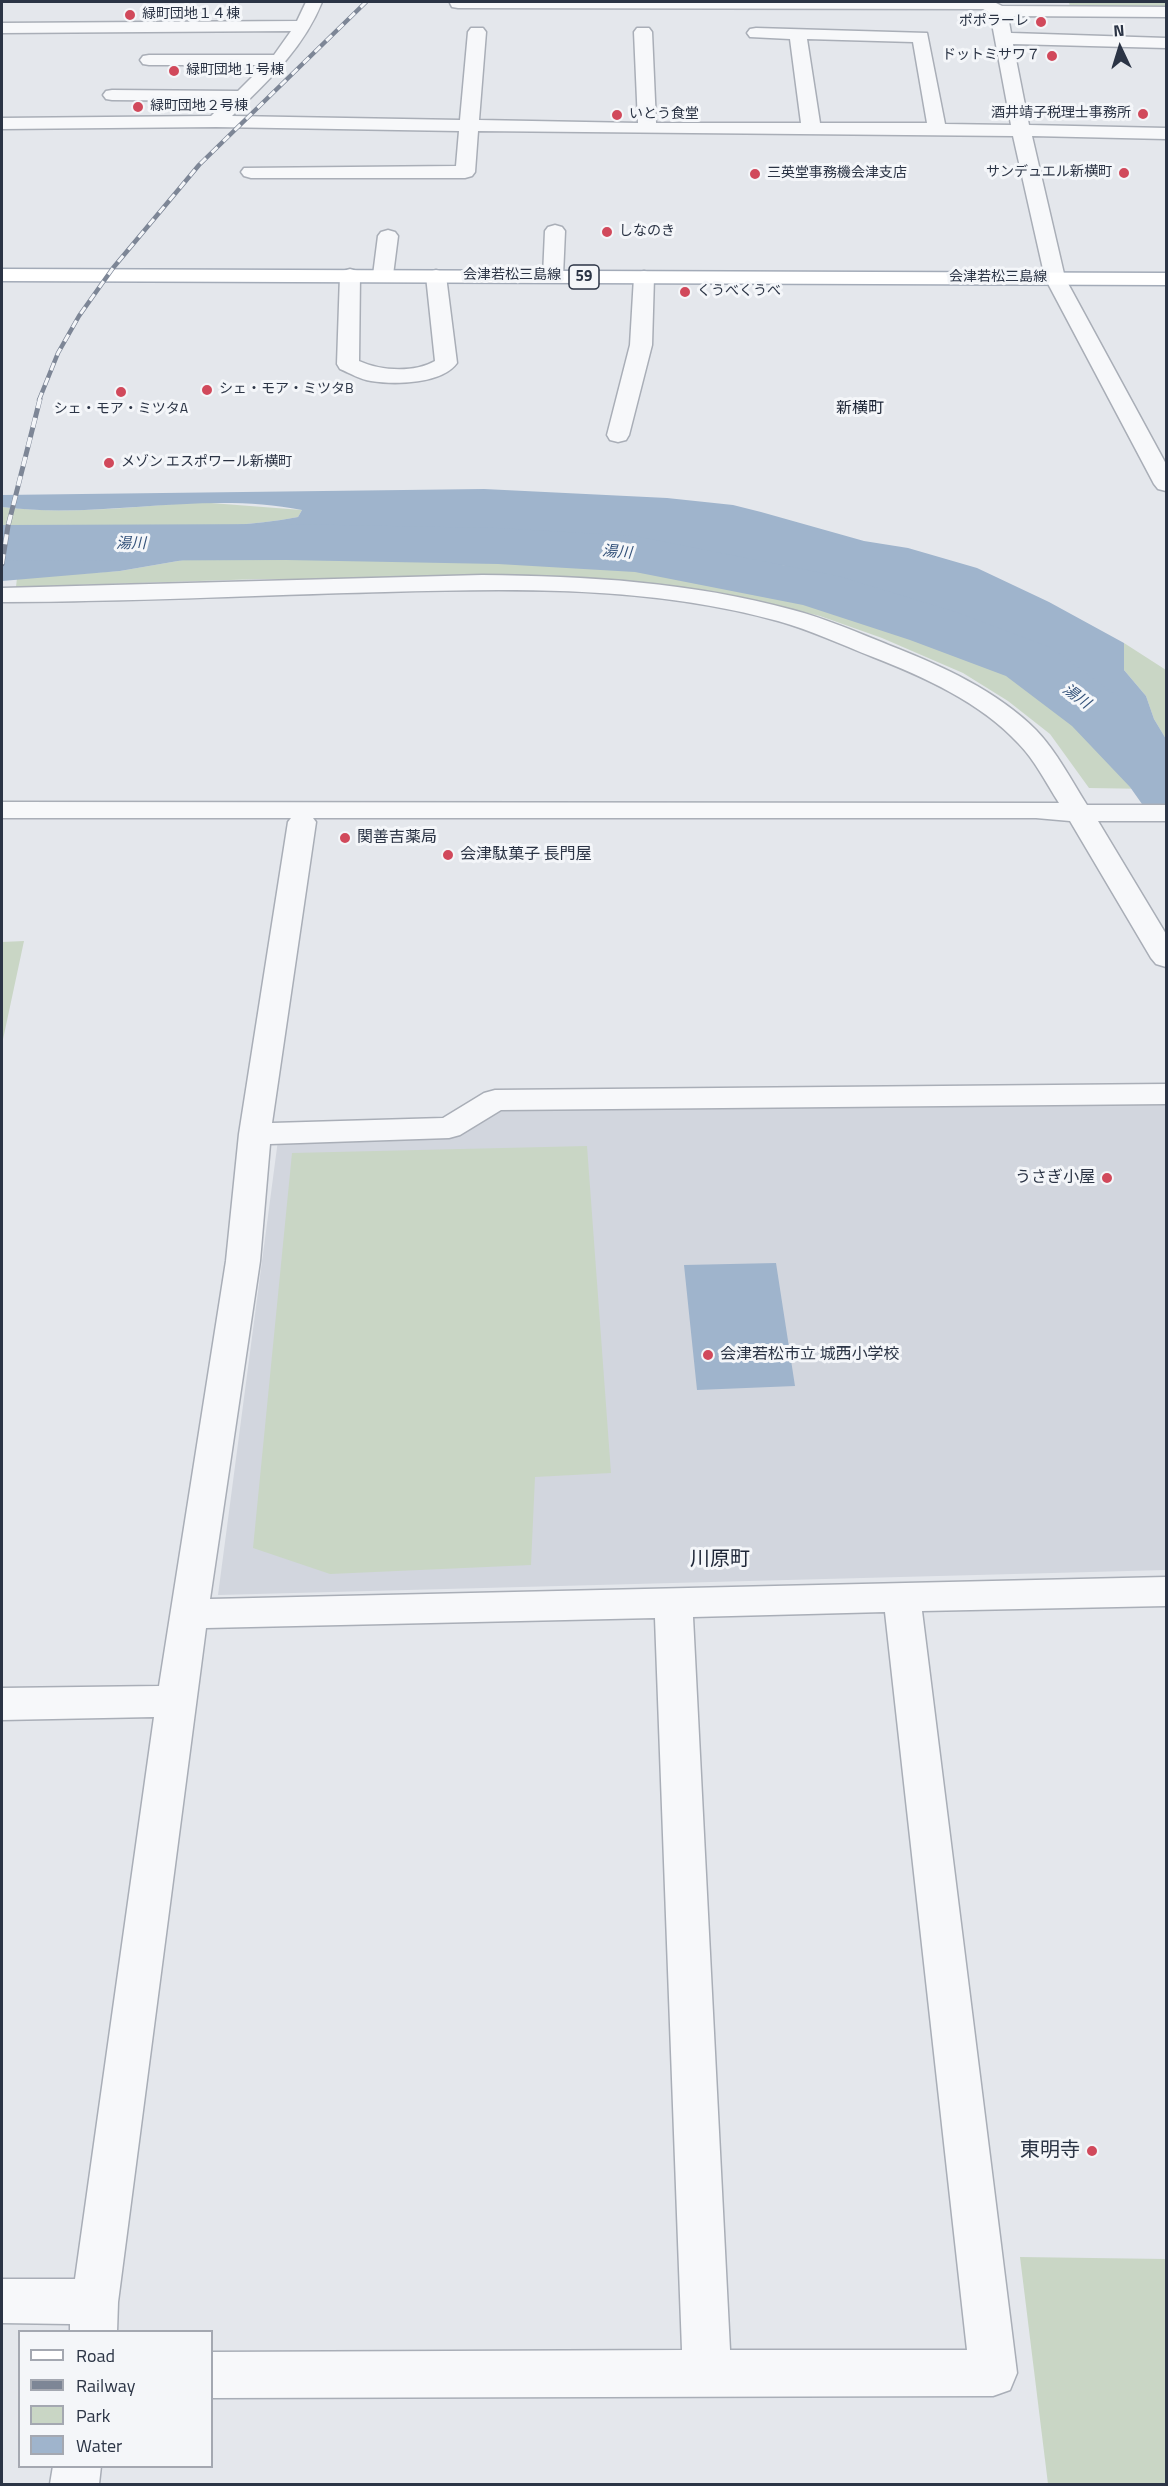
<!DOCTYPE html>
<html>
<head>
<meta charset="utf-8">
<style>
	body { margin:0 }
	#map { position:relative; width:1168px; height:2486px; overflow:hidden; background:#e4e7ec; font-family:"Titillium Web",sans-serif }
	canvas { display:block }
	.frame { position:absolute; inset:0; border:3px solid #2b3445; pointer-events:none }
	.legend { position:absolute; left:18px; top:2330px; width:195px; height:138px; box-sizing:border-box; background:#f4f6f9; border:2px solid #a4a8b1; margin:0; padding:8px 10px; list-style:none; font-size:18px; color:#2b3445 }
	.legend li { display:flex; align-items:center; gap:12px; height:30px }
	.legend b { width:30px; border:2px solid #a4a8b1 }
	.north { position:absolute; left:1090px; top:18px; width:60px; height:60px; -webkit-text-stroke:4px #f4f6f9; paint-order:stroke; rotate:356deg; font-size:16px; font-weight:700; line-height:24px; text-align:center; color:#2b3445 }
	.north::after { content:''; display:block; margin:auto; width:21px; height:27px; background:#2b3445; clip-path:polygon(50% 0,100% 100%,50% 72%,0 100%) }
</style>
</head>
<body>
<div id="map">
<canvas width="1168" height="2486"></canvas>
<div class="frame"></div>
<ul class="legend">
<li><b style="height:8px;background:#fff"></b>Road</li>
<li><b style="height:8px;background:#7d8696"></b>Railway</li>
<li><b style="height:16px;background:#c9d6c5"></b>Park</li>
<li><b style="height:16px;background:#9fb4cc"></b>Water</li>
</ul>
<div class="north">N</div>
</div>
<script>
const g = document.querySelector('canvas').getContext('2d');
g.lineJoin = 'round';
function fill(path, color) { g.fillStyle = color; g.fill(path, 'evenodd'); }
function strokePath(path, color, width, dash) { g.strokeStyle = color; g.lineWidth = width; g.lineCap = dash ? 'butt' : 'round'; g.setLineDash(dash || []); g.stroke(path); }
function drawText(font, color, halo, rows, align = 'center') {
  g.font = font + ' "Titillium Web","Noto Sans JP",sans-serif'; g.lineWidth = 6; g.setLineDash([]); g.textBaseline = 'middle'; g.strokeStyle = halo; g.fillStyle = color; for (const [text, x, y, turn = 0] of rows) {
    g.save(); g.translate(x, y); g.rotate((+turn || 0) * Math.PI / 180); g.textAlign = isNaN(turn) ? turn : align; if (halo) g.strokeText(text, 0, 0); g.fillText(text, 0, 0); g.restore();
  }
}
fill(new Path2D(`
	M 1166,1102 L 1166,1570 L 218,1595 L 278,1140 L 450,1134 L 500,1103 Z`), '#d2d6de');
fill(new Path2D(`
	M 1069,2 L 1166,2 L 1166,8 L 1070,7 Z
	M 198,502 L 302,510 L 298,517 C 252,526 206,525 160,534 C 141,538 122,546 103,550 C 71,557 33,559 2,555 L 2,507 C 66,515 133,507 198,502 Z
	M 511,533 L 637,544 L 785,566 L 936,618 L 1024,652 L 1075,685 L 1152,789 L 1089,788 L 1050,734 L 1008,701 L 963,673 L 882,638 L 820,616 L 752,600 L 672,589 L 368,579 L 260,579 L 16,587 L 17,578 L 120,571 L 201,557 L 286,549 Z
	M 1124,643 L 1166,670 L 1166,739 L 1154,719 L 1146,696 L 1124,670 Z
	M 24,941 L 2,1044 L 2,942 Z
	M 587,1146 L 611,1473 L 535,1477 L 531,1565 L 330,1574 L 253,1548 L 292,1153 Z
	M 1020,2257 L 1166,2259 L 1166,2484 L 1048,2484 Z`), '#c9d6c5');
fill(new Path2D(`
	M 484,489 L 667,498 L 733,505 L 761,512 L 864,541 L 908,548 L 977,568 L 1049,602 L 1124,643 L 1124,670 L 1146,696 L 1154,719 L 1166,739 L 1166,788 L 1152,789 L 1075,685 L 1024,652 L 936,618 L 785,566 L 637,544 L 511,533 L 286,549 L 201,557 L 120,571 L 2,581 L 2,555 C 33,559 71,557 103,550 C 122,546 141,538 160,534 C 206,525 252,526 298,517 L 302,510 C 202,490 101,520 2,507 L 2,495 Z
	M 776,1263 L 795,1386 L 697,1390 L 684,1265 Z`), '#9fb4cc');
fill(new Path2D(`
	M 286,524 L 498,528 L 635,536 L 838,576 L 956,612 L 1052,648 L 1120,698 L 1166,745 L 1166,810 L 1142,804 L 1130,787 L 1072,726 L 1006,676 L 910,640 L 803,605 L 635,572 L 498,564 L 286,560 L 2,561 L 2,525 Z`), '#9fb4cc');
const minor = new Path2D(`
	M 306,2 L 322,2 C 303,49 268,81 232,116 L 460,120 L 468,32 L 471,28 L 483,28 L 486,32 L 479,120 L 638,123 L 634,32 L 637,28 L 649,28 L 652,32 L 656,123 L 801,123 L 790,39 L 750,37 L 747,33 L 750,29 L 756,28 L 927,33 L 945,124 L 1011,125 L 990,13 L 983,9 L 458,8 L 452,7 L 450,3 L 994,2 L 1002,6 L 1166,7 L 1166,17 L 1008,16 L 1011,33 L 1166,38 L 1166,48 L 1013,44 L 1029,125 L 1166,128 L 1166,139 L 1032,136 L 1065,278 L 1166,464 L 1166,491 L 1158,489 L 1154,484 L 1045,278 L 1013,136 L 478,131 L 475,172 L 472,176 L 465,178 L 251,178 L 244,176 L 241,172 L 244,168 L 456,166 L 459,131 L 216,127 L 2,129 L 2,118 L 211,116 L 226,101 L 112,100 L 106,99 L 103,95 L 106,91 L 112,90 L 238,91 L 264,65 L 149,65 L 143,64 L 140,60 L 143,56 L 149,55 L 274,55 L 291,31 L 2,33 L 2,23 L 297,21 ZM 807,39 L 913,42 L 927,123 L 820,123 Z
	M 555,225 L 562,227 L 565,231 L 563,276 L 560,280 L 553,282 L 546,280 L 543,276 L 545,231 L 548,227 Z
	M 388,230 L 395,232 L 398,236 L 393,275 L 390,279 L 383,281 L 376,279 L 373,275 L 378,236 L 381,232 Z
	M 350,269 L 357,271 L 360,275 L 359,361 C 381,371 414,373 435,361 L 426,276 L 429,272 L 436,270 L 443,272 L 446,276 L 457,363 C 442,384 395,385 371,381 C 361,380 350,373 340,369 L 337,364 L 340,275 L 343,271 Z
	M 644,271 L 651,273 L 654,277 L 652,345 L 629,435 L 626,440 L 618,442 L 610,440 L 607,435 L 630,345 L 634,277 L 637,273 Z
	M 482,575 C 587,576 691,582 793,610 C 827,619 859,633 891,646 C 942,666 997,691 1036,730 C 1057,752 1071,780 1087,805 L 1166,805 L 1166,821 L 1098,821 L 1166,934 L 1166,967 L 1156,964 L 1151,958 L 1070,821 L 1036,818 L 313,818 L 316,822 L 272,1123 L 443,1118 L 484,1093 L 495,1090 L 1166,1084 L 1166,1104 L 501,1110 L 460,1135 L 449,1138 L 270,1144 L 260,1261 L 210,1599 L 1166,1577 L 1166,1606 L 922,1611 L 1017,2373 L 1010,2390 L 993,2396 L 212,2398 L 212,2352 L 682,2350 L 655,1618 L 206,1628 L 118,2302 L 117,2332 L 70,2332 L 70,2324 L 2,2323 L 2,2279 L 75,2279 L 154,1717 L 2,1720 L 2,1688 L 159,1686 L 226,1261 L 239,1134 L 288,822 L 291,818 L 2,818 L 2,802 L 1059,803 C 1046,783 1035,760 1018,743 C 980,702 924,677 873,657 C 842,645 811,630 778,621 C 651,586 516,588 385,592 C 258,595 129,602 2,602 L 2,588 ZM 885,1612 L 967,2350 L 730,2350 L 693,1617 Z
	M 53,2466 L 101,2466 L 99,2484 L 50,2484 Z`);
const major = new Path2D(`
	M 2,269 L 1166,273 L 1166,285 L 2,281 Z`);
strokePath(minor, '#a9aeb7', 3);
strokePath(major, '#a3abb8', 3);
fill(minor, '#f7f8fa');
fill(major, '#fff');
const railFar1 = new Path2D(`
	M 39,400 L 58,353 L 79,316 L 113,268 L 199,165 L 366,2`);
const rail = new Path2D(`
	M 2,564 L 8,526 L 40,399`);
strokePath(railFar1, '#7d8696', 4.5);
strokePath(rail, '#7d8696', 5);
strokePath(railFar1, '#f4f6f9', 3, [8]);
strokePath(rail, '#f4f6f9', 4, [10]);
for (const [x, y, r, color] of [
	[130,15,6,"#d1495b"],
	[1041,22,6,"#d1495b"],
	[1052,56,6,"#d1495b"],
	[174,71,6,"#d1495b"],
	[138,107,6,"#d1495b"],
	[1143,114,6,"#d1495b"],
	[617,115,6,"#d1495b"],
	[1124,173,6,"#d1495b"],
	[755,174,6,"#d1495b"],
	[607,232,6,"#d1495b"],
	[685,292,6,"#d1495b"],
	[207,390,6,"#d1495b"],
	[121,392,6,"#d1495b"],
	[109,463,6,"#d1495b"],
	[345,838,6,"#d1495b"],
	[448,855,6,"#d1495b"],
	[1107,1178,6,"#d1495b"],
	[708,1355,6,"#d1495b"],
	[1092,2151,6,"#d1495b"]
]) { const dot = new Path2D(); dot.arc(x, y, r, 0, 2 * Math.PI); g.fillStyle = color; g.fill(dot); strokePath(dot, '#f4f6f9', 2); }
drawText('14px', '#2b3445', '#f4f6f9', [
	["緑町団地１４棟",142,15],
	["ポポラーレ",1029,22,"right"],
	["ドットミサワ７",1040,56,"right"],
	["緑町団地１号棟",186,71],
	["緑町団地２号棟",150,107],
	["酒井靖子税理士事務所",1131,114,"right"],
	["いとう食堂",629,115],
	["サンデュエル新横町",1112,173,"right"],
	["三英堂事務機会津支店",767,174],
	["しなのき",619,232],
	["くうべくうべ",697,292],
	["シェ・モア・ミツタB",219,390],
	["シェ・モア・ミツタA",121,410,"center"],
	["メゾン エスポワール新横町",121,463]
], 'left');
drawText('14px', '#2b3445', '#f4f6f9', [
	["会津若松三島線",512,276],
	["会津若松三島線",998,278]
]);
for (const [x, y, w] of [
	[584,277,30]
]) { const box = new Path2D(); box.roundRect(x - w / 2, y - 12, w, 24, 4.5); g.fillStyle = '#f4f6f9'; g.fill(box); strokePath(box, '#2b3445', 1.5); }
drawText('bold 15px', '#2b3445', null, [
	["59",584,277]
]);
drawText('italic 15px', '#34527a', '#f4f6f9', [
	["湯川",131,544],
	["湯川",617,553,4],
	["湯川",1076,697,36]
]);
drawText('16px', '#1d2536', '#f4f6f9', [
	["新横町",860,409]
]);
drawText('16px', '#2b3445', '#f4f6f9', [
	["関善吉薬局",357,838],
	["会津駄菓子 長門屋",460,855],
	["うさぎ小屋",1095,1178,"right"],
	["会津若松市立 城西小学校",720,1355]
], 'left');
drawText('20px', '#1d2536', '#f4f6f9', [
	["川原町",720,1560]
]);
drawText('20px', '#2b3445', '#f4f6f9', [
	["東明寺",1080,2151]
], 'right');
</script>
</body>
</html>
